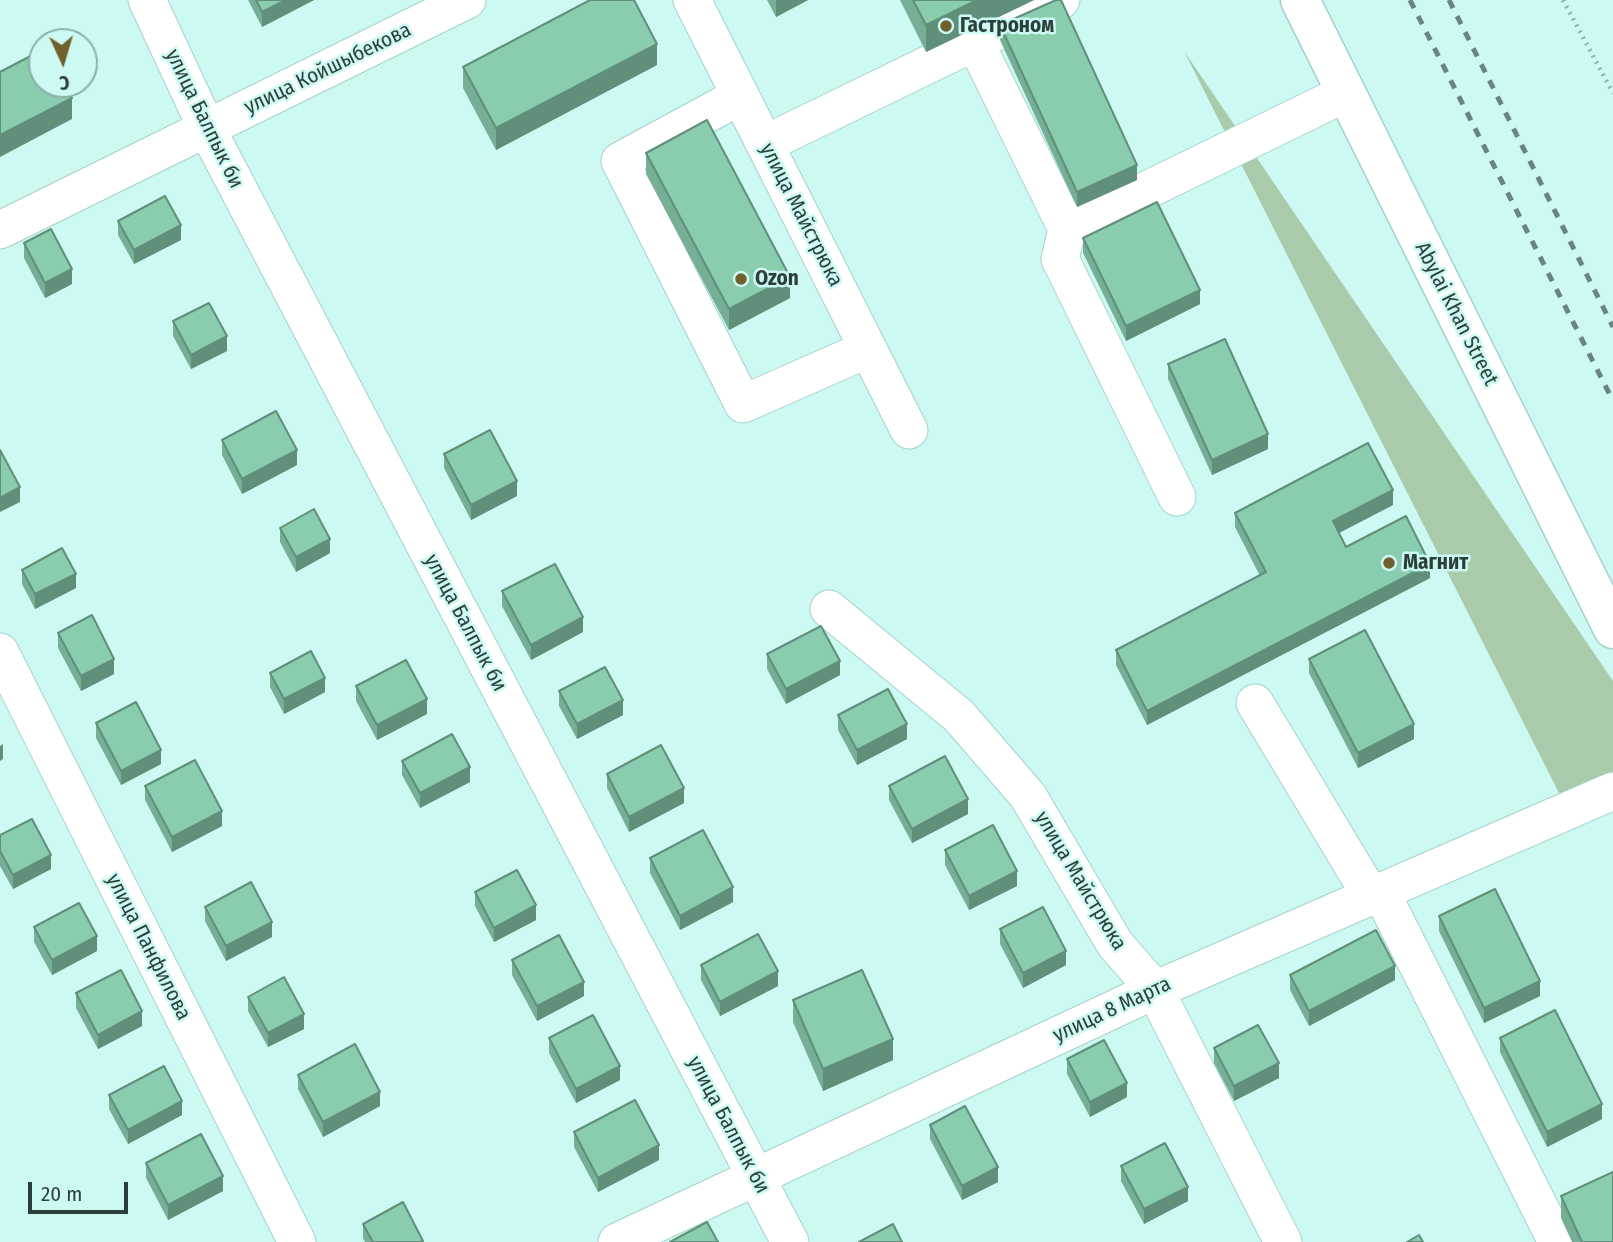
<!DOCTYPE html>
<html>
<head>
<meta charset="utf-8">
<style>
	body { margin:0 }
	#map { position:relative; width:1613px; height:1242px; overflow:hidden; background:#ccfaf2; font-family:"Fira Sans Condensed",sans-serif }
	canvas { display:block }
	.north { position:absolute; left:28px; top:28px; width:70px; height:70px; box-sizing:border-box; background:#ccfaf2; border:2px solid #8cafa9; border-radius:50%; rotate:176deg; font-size:19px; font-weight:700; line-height:28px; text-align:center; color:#2d3f3c }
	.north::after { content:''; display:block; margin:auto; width:24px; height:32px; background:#70602e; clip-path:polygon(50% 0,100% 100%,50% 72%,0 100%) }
	.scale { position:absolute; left:28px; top:1182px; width:100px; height:32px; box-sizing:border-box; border:4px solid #2d3f3c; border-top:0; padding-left:9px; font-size:21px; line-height:24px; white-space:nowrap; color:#2d3f3c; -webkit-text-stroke:5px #ccfaf2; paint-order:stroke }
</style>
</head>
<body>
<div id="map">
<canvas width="1613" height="1242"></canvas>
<div class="north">С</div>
<div class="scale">20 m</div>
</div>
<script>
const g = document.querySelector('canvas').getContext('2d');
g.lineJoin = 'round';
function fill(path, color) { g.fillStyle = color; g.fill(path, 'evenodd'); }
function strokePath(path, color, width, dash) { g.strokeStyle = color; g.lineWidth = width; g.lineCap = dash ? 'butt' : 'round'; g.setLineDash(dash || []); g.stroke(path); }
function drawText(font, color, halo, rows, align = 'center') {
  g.font = font + ' "Fira Sans Condensed",sans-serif'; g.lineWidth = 5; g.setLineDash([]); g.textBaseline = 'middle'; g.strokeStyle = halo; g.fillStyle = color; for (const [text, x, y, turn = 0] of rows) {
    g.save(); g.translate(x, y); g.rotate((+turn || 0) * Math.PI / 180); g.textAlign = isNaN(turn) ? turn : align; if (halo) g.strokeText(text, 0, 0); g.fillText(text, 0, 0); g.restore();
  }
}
fill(new Path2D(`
	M 1184,51 L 1613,681 L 1613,781 L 1563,801 Z`), '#a9cbab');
const street = new Path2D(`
	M 147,0 L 207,129 L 790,1242
	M 692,0 L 909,430
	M 975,42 L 1067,229 L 1346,93
	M 740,96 L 620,161 L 743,404 L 868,349
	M 765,144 L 1061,0
	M 1067,229 L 1060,259 L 1177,497
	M 0,230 L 467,0
	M 829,609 L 959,716 L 1028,796 L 1115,944 L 1155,990 L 1283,1242
	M 0,652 L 297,1242
	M 1255,703 L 1371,896
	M 1381,892 L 1557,1242
	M 617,1242 L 1155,990 L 1613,791`);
const secondary = new Path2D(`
	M 1300,0 L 1613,629`);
strokePath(street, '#a5d2ca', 39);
strokePath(secondary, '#a5d2ca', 41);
strokePath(new Path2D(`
	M 1563,0 L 1613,93`), '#8fb3ad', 4.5, [2, 5]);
strokePath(street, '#fff', 37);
strokePath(secondary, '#fff', 38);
strokePath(new Path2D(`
	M 1410,0 L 1613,401
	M 1449,0 L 1613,327`), '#698580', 5, [9, 9]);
fill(new Path2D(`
	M 248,0 L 314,0 L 262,27 Z
	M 767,0 L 808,0 L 776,17 Z
	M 900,0 L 1034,0 L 926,52 Z
	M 1000,25 L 1137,180 L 1077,207 L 1000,40 Z
	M 657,65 L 496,150 L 463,88 L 463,67 Z
	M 646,153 L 790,298 L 729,330 L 646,174 Z
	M 118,221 L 181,240 L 134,264 L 118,235 Z
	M 1083,238 L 1200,304 L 1126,341 L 1083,253 Z
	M 24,243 L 72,284 L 45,298 L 24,258 Z
	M 173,321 L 227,351 L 191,369 L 173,336 Z
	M 1168,364 L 1268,449 L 1212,475 L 1168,379 Z
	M 222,440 L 297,465 L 242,494 L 222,455 Z
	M 444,454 L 517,496 L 471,520 L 444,468 Z
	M 1393,505 L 1339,533 L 1346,547 L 1430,578 L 1147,725 L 1116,665 L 1116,650 L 1260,576 L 1235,527 L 1235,513 Z
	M 280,528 L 330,553 L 296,572 L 280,542 Z
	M 22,570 L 76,588 L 35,609 L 22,584 Z
	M 502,591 L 583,632 L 531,660 L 502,606 Z
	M 58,633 L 114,674 L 81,691 L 58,648 Z
	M 767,654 L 840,675 L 786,704 L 767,669 Z
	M 1309,659 L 1414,739 L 1358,768 L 1309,673 Z
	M 270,673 L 325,692 L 284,714 L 270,687 Z
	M 356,686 L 427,714 L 377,740 L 356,701 Z
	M 559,691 L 623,715 L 577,739 L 559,706 Z
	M 838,715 L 907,739 L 857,765 L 838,730 Z
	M 96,723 L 161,764 L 121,785 L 96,738 Z
	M 402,761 L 470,782 L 420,808 L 402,775 Z
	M 607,774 L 684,803 L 629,832 L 607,788 Z
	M 145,786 L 222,826 L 172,852 L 145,800 Z
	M 889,786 L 968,814 L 912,843 L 889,800 Z
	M 0,835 L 51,869 L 13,889 L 0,866 Z
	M 945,850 L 1017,886 L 969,910 L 945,865 Z
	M 650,858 L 733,902 L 680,930 L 650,873 Z
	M 475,892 L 536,920 L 494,942 L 475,906 Z
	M 205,907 L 272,937 L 226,961 L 205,921 Z
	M 1439,916 L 1540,996 L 1484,1023 L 1439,931 Z
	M 34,927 L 97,951 L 52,975 L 34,942 Z
	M 1000,929 L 1066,965 L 1023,988 L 1000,944 Z
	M 512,960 L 584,996 L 537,1021 L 512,975 Z
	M 701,965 L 778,986 L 720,1016 L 701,980 Z
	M 1290,975 L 1395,980 L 1309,1026 L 1290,990 Z
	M 76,993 L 142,1026 L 98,1049 L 76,1008 Z
	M 248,997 L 304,1029 L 268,1047 L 248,1011 Z
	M 793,1000 L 893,1060 L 823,1091 L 793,1022 Z
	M 549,1038 L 620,1080 L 576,1103 L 549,1053 Z
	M 1500,1038 L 1602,1119 L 1547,1147 L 1500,1052 Z
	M 1214,1048 L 1279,1078 L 1234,1101 L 1214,1063 Z
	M 1067,1059 L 1127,1097 L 1090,1117 L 1067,1074 Z
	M 298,1075 L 380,1106 L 323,1137 L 298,1089 Z
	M 109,1095 L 182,1115 L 128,1144 L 109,1109 Z
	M 930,1125 L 998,1182 L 962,1200 L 930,1139 Z
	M 574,1132 L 659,1160 L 598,1192 L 574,1147 Z
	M 146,1163 L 223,1191 L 168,1220 L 146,1178 Z
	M 1121,1166 L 1188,1201 L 1144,1224 L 1121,1181 Z
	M 1561,1196 L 1613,1242 L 1572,1242 L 1561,1218 Z
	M 363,1224 L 423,1242 L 365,1242 L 363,1238 Z`), '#76af96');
fill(new Path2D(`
	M 286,0 L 314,0 L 262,27 L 262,12 Z
	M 776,0 L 808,0 L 776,17 Z
	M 977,0 L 1034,0 L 926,52 L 926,25 Z
	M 657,44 L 657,65 L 496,150 L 496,128 Z
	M 72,98 L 72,119 L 0,157 L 0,135 Z
	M 1137,165 L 1137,180 L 1077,207 L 1077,192 Z
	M 181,225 L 181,240 L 134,264 L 134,250 Z
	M 72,269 L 72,284 L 45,298 L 45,283 Z
	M 790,277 L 790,298 L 729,330 L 729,309 Z
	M 1200,290 L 1200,304 L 1126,341 L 1126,326 Z
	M 227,336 L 227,351 L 191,369 L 191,355 Z
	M 1268,434 L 1268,449 L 1212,475 L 1212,460 Z
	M 297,450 L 297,465 L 242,494 L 242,479 Z
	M 517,481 L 517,496 L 471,520 L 471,505 Z
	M 20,487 L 20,502 L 0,512 L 0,498 Z
	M 1393,490 L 1393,505 L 1333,536 L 1333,521 Z
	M 330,539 L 330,553 L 296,572 L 296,557 Z
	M 1430,564 L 1430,578 L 1147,725 L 1147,711 Z
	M 76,574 L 76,588 L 35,609 L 35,594 Z
	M 583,617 L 583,632 L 531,660 L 531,645 Z
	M 114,659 L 114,674 L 81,691 L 81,676 Z
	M 840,661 L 840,675 L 786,704 L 786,689 Z
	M 325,678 L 325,692 L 284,714 L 284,699 Z
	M 427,699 L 427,714 L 377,740 L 377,725 Z
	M 623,700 L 623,715 L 577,739 L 577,724 Z
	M 907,724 L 907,739 L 857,765 L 857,750 Z
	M 1414,724 L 1414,739 L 1358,768 L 1358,753 Z
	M 3,744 L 3,759 L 0,761 L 0,746 Z
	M 161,750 L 161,764 L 121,785 L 121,771 Z
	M 470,767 L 470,782 L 420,808 L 420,793 Z
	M 684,788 L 684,803 L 629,832 L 629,817 Z
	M 968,799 L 968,814 L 912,843 L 912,829 Z
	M 222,811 L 222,826 L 172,852 L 172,837 Z
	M 51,855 L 51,869 L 13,889 L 13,875 Z
	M 1017,871 L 1017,886 L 969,910 L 969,896 Z
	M 733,887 L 733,902 L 680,930 L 680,916 Z
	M 536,905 L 536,920 L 494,942 L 494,928 Z
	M 272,922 L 272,937 L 226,961 L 226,946 Z
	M 97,936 L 97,951 L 52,975 L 52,960 Z
	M 1066,951 L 1066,965 L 1023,988 L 1023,973 Z
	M 1395,966 L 1395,980 L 1309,1026 L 1309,1011 Z
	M 778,971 L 778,986 L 720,1016 L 720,1002 Z
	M 1540,981 L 1540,996 L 1484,1023 L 1484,1008 Z
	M 584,982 L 584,996 L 537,1021 L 537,1006 Z
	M 142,1011 L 142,1026 L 98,1049 L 98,1035 Z
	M 304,1014 L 304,1029 L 268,1047 L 268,1033 Z
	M 893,1039 L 893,1060 L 823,1091 L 823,1069 Z
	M 1279,1063 L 1279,1078 L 1234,1101 L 1234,1086 Z
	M 620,1066 L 620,1080 L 576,1103 L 576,1089 Z
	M 1127,1083 L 1127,1097 L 1090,1117 L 1090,1102 Z
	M 380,1092 L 380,1106 L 323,1137 L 323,1122 Z
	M 182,1101 L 182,1115 L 128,1144 L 128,1130 Z
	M 1602,1104 L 1602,1119 L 1547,1147 L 1547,1132 Z
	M 659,1145 L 659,1160 L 598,1192 L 598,1178 Z
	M 998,1167 L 998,1182 L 962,1200 L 962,1186 Z
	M 223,1176 L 223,1191 L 168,1220 L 168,1205 Z
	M 1188,1187 L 1188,1201 L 1144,1224 L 1144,1209 Z`), '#608f7a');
const building = new Path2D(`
	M 256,0 L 286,0 L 262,12 Z
	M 590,0 L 634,0 L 657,44 L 496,128 L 463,67 Z
	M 913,0 L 977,0 L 926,25 Z
	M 1056,0 L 1061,0 L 1137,165 L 1077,192 L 1000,25 Z
	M 42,50 L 42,84 L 65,84 L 72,98 L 0,135 L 0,72 Z
	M 707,120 L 790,277 L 729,309 L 646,153 Z
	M 165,196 L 181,225 L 134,250 L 118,221 Z
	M 1157,202 L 1200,290 L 1126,326 L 1083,238 Z
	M 51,229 L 72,269 L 45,283 L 24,243 Z
	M 209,303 L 227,336 L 191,355 L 173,321 Z
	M 1225,339 L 1268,434 L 1212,460 L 1168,364 Z
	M 276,411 L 297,450 L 242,479 L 222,440 Z
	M 490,430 L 517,481 L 471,505 L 444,454 Z
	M 1368,443 L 1393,490 L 1333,521 L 1346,547 L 1406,516 L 1430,564 L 1147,711 L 1116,650 L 1266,572 L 1235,513 Z
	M 0,450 L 20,487 L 0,498 Z
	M 314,509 L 330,539 L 296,557 L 280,528 Z
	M 62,548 L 76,574 L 35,594 L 22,570 Z
	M 555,564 L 583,617 L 531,645 L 502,591 Z
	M 92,615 L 114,659 L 81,676 L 58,633 Z
	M 821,626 L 840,661 L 786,689 L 767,654 Z
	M 1365,630 L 1414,724 L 1358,753 L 1309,659 Z
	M 311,651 L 325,678 L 284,699 L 270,673 Z
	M 406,660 L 427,699 L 377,725 L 356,686 Z
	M 605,667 L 623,700 L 577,724 L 559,691 Z
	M 888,689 L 907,724 L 857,750 L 838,715 Z
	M 136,702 L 161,750 L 121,771 L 96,723 Z
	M 452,734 L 470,767 L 420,793 L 402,761 Z
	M 661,745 L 684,788 L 629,817 L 607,774 Z
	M 945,756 L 968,799 L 912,829 L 889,786 Z
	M 195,760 L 222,811 L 172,837 L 145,786 Z
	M 32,819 L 51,855 L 13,875 L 0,851 L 0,835 Z
	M 993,825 L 1017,871 L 969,896 L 945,850 Z
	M 703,830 L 733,887 L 680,916 L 650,858 Z
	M 517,870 L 536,905 L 494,928 L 475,892 Z
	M 251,882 L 272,922 L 226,946 L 205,907 Z
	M 1495,889 L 1540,981 L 1484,1008 L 1439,916 Z
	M 79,903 L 97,936 L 52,960 L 34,927 Z
	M 1043,907 L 1066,951 L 1023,973 L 1000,929 Z
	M 1376,930 L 1395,966 L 1309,1011 L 1290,975 Z
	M 758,934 L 778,971 L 720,1002 L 701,965 Z
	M 559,935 L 584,982 L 537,1006 L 512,960 Z
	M 121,970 L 142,1011 L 98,1035 L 76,993 Z
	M 862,970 L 893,1039 L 823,1069 L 793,1000 Z
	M 284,977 L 304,1014 L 268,1033 L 248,997 Z
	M 1555,1010 L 1602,1104 L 1547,1132 L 1500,1038 Z
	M 593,1015 L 620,1066 L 576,1089 L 549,1038 Z
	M 1258,1025 L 1279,1063 L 1234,1086 L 1214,1048 Z
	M 1104,1040 L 1127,1083 L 1090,1102 L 1067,1059 Z
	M 355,1044 L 380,1092 L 323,1122 L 298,1075 Z
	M 164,1066 L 182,1101 L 128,1130 L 109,1095 Z
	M 635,1100 L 659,1145 L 598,1178 L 574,1132 Z
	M 965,1106 L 998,1167 L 962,1186 L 930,1125 Z
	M 201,1134 L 223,1176 L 168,1205 L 146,1163 Z
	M 1165,1143 L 1188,1187 L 1144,1209 L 1121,1166 Z
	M 1613,1172 L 1613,1242 L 1582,1242 L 1561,1196 Z
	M 403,1202 L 423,1241 L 420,1242 L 373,1242 L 363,1224 Z
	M 707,1222 L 718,1242 L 670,1242 Z
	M 893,1224 L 902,1242 L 859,1242 Z
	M 1419,1235 L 1423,1242 L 1407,1242 Z`);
fill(building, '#89ccae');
strokePath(building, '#608f7a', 2);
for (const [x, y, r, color] of [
	[946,26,7,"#70602e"],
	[741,279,7,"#70602e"],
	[1389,563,7,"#70602e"]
]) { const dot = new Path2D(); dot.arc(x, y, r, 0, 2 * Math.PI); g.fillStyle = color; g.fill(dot); strokePath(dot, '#ccfaf2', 2.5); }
drawText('bold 21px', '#2d3f3c', '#ccfaf2', [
	["Гастроном",960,26],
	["Ozon",755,279],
	["Магнит",1403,563]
], 'left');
drawText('21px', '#2d3f3c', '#ccfaf2', [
	["улица Койшыбекова",328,69,-26],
	["улица Балпык би",204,119,64],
	["улица Майстрюка",801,215,63],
	["Abylai Khan Street",1456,314,63],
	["улица Балпык би",465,623,62],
	["улица Майстрюка",1080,881,59],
	["улица Панфилова",148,947,63],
	["улица 8 Марта",1112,1010,-25],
	["улица Балпык би",728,1125,62]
]);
</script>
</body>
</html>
